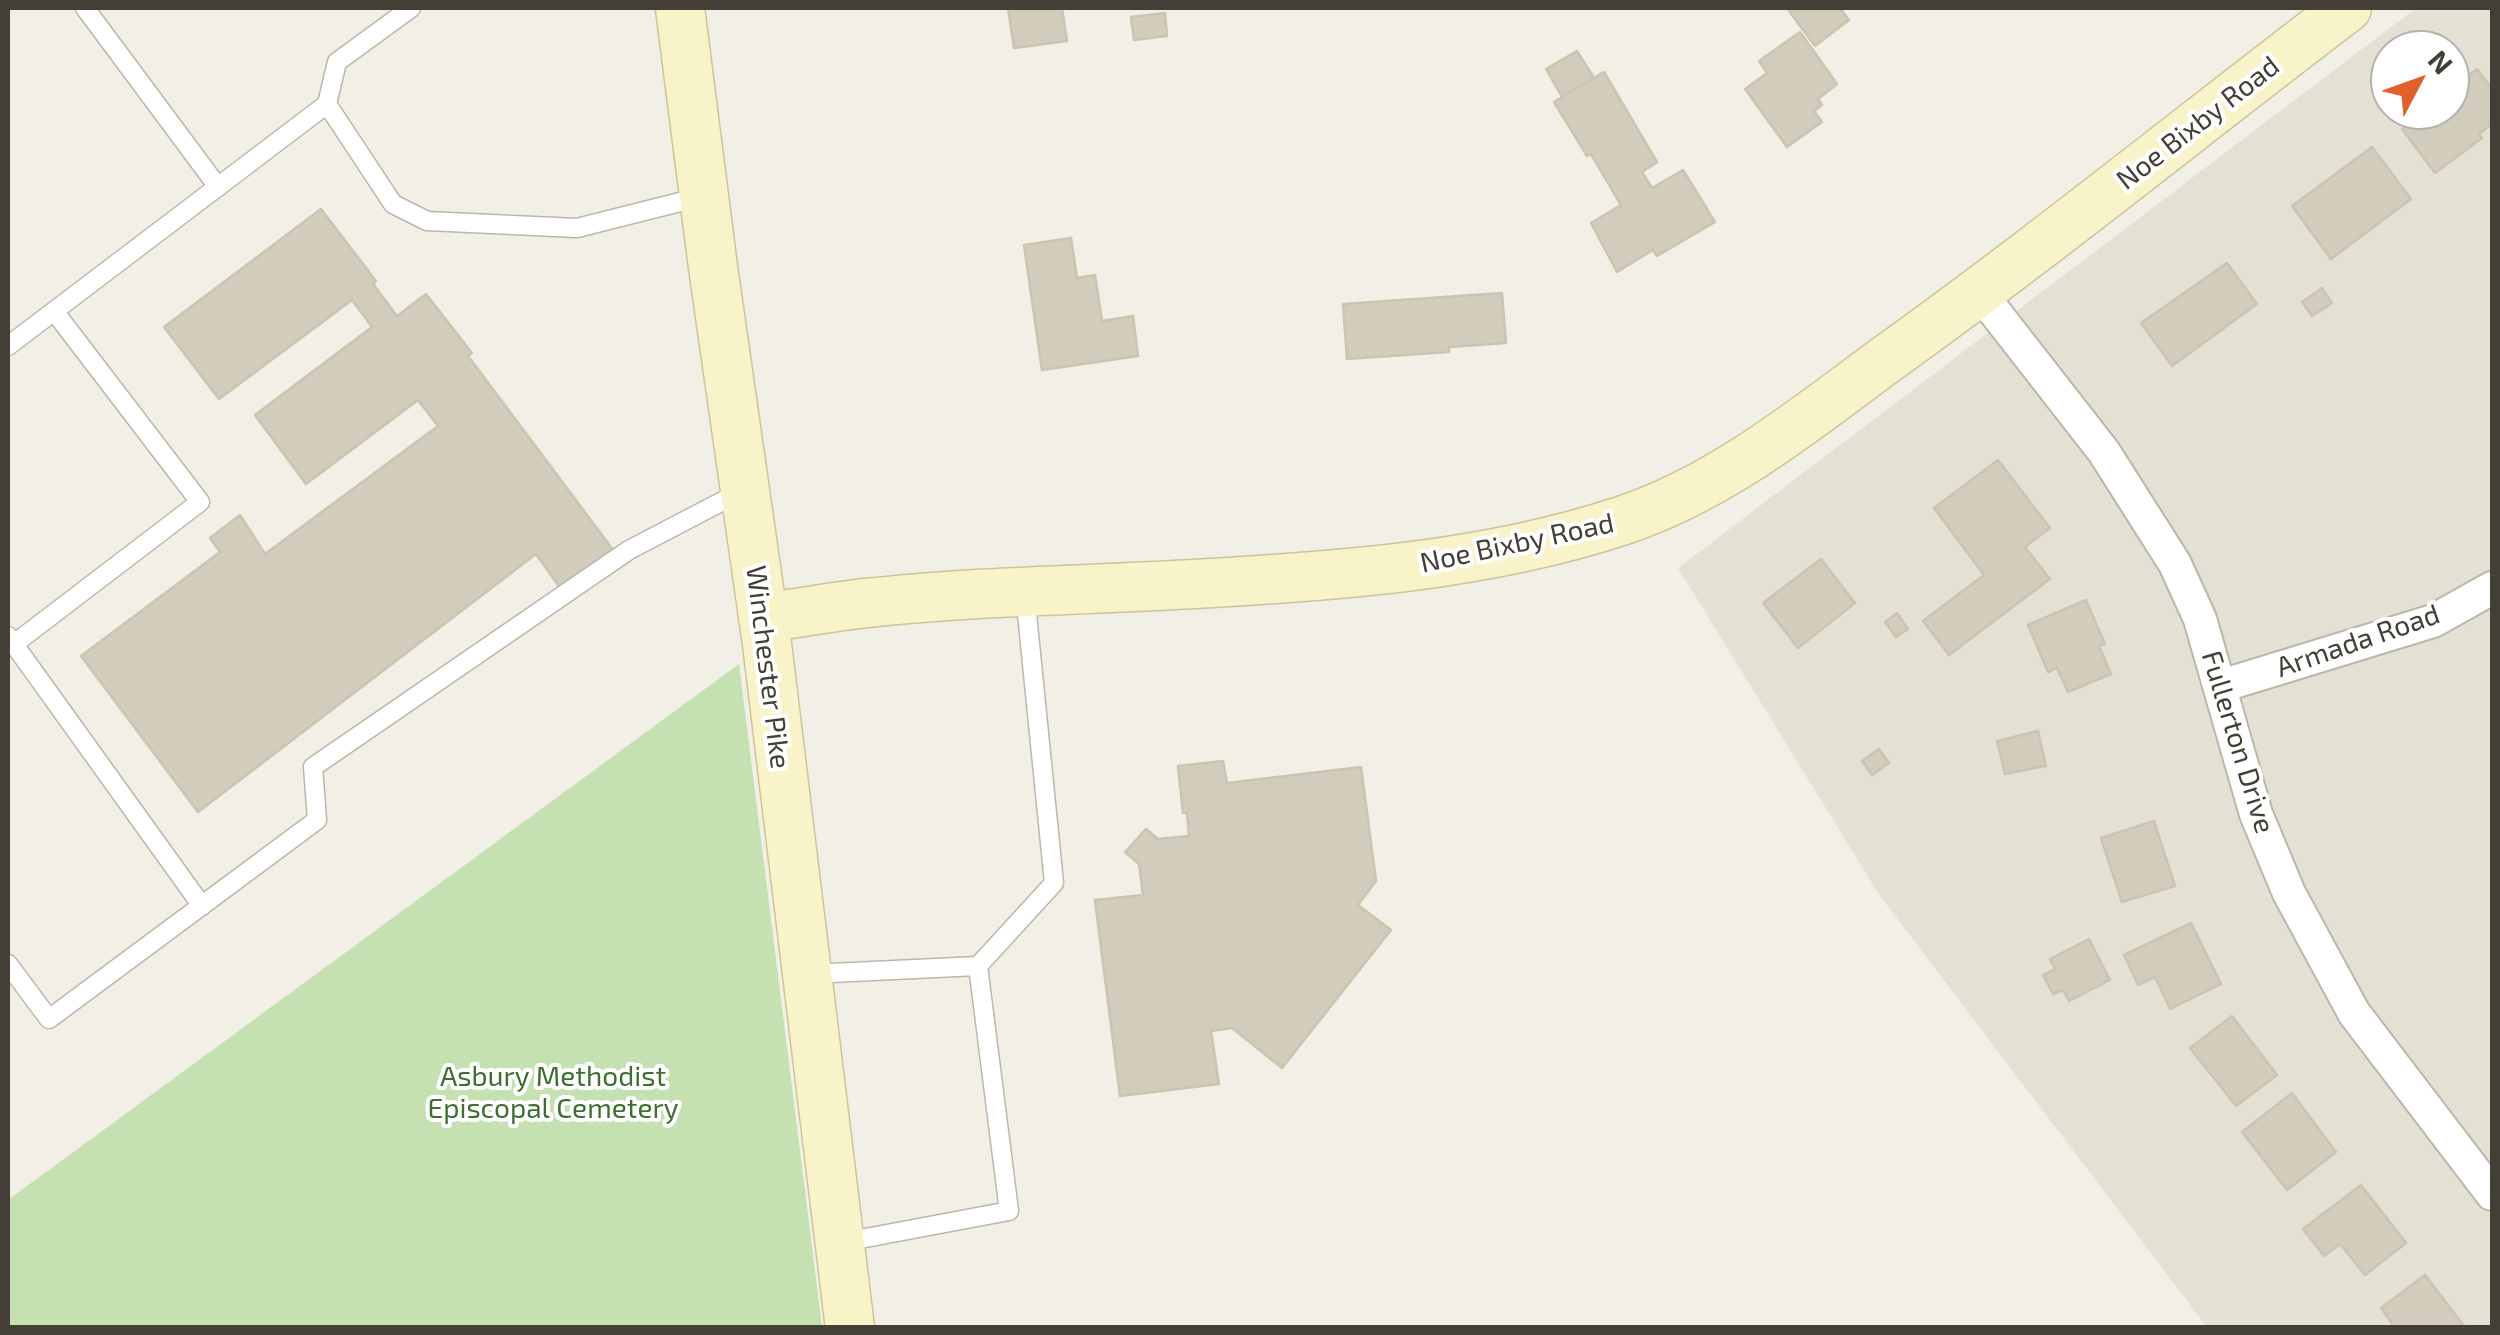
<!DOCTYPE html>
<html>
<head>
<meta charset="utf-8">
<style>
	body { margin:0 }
	#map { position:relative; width:2500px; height:1335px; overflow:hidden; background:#f1efe6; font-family:"Exo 2",sans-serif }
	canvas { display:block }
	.frame { position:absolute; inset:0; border:10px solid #433f36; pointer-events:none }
	.north { position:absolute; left:2370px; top:30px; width:100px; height:100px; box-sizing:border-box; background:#fff; border:2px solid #b4b2af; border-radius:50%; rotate:49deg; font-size:28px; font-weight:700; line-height:40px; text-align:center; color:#433f36 }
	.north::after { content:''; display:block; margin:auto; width:35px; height:45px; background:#e2612b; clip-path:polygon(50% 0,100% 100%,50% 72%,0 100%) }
</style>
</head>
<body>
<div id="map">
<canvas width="2500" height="1335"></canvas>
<div class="frame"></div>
<div class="north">N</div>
</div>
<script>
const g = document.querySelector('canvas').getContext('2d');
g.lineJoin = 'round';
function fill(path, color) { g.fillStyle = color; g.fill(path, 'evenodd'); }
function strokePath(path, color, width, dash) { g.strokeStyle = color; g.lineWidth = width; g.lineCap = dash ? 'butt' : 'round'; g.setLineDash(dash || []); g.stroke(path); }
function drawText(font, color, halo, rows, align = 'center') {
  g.font = font + ' "Exo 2",sans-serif'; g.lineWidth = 8; g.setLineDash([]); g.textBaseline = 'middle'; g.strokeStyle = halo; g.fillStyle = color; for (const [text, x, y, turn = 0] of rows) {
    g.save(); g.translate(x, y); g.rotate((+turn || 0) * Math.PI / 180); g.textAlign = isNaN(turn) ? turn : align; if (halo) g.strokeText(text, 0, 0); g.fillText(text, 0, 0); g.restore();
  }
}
fill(new Path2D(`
	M 2416,8 L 2492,8 L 2492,1327 L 2207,1327 L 1880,896 L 1678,568 ZM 2390,50 L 2450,50 L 2450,110 L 2390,110 Z`), '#e4e1d4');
fill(new Path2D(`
	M 739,664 L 822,1327 L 8,1327 L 8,1200 Z`), '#c5e1b2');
const building = new Path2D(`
	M 1008,8 L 1062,8 L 1067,41 L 1014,48 Z
	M 1794,8 L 1840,8 L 1849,20 L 1815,46 L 1789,11 Z
	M 1165,13 L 1167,36 L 1134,40 L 1131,17 Z
	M 1800,32 L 1837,84 L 1818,99 L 1822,105 L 1814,111 L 1822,122 L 1787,147 L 1745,89 L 1767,73 L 1759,61 Z
	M 1577,51 L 1594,78 L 1562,97 L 1546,69 Z
	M 2477,69 L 2492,89 L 2492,124 L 2479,134 L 2482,138 L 2435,173 L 2402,129 L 2427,110 L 2450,110 L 2450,89 Z
	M 1604,72 L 1657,162 L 1642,172 L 1652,188 L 1683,170 L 1715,222 L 1657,256 L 1653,250 L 1617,272 L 1591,223 L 1621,205 L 1591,154 L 1587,156 L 1554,102 Z
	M 2372,147 L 2411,199 L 2331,259 L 2292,206 Z
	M 321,209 L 376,281 L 373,284 L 397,316 L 426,294 L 472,353 L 468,356 L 614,551 L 561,589 L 536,554 L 198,812 L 81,656 L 220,552 L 210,538 L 240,515 L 265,554 L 438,426 L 418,400 L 306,484 L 255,415 L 372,327 L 352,300 L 219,399 L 164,327 Z
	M 1071,238 L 1077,278 L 1095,275 L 1102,321 L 1133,316 L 1138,356 L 1042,370 L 1024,245 Z
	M 2227,263 L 2257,304 L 2172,366 L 2141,323 Z
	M 2322,288 L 2332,303 L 2312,316 L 2302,302 Z
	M 1502,293 L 1506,343 L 1449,347 L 1449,352 L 1347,359 L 1343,304 Z
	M 1998,460 L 2050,528 L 2025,547 L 2050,579 L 1949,655 L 1923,621 L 1984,575 L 1934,508 Z
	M 1821,559 L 1855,603 L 1798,648 L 1763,603 Z
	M 2086,600 L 2105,644 L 2099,646 L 2111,674 L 2068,692 L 2057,668 L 2048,672 L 2028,625 Z
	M 1897,613 L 1908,629 L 1896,637 L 1885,622 Z
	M 2038,731 L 2046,766 L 2005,774 L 1997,741 Z
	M 1879,749 L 1889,763 L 1872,775 L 1862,761 Z
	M 1223,761 L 1227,783 L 1361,767 L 1376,881 L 1358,905 L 1391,930 L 1282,1068 L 1232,1028 L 1211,1031 L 1219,1084 L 1120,1096 L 1095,900 L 1143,895 L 1139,864 L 1125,852 L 1146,829 L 1158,839 L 1189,836 L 1187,813 L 1183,813 L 1178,766 Z
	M 2154,821 L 2175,886 L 2122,902 L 2101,838 Z
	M 2191,923 L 2221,984 L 2170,1009 L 2155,977 L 2138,985 L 2124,955 Z
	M 2089,939 L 2110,980 L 2069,1001 L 2063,990 L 2053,994 L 2043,975 L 2055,969 L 2050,959 Z
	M 2232,1016 L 2277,1075 L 2236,1106 L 2190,1048 Z
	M 2292,1093 L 2336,1152 L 2287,1190 L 2242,1132 Z
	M 2361,1185 L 2406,1243 L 2365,1275 L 2340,1244 L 2324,1256 L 2303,1229 Z
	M 2425,1275 L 2464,1326 L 2462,1328 L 2395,1328 L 2381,1308 Z`);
fill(building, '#d1ccbc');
strokePath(building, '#cbc4b0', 2.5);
const lane = new Path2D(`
	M 85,8 L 218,187
	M 411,8 L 337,62 L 327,104 L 393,204 L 427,221 L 577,228 L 704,196
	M 8,346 L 327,104
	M 8,636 L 202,906
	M 14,644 L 200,502 L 54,311
	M 8,964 L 49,1019 L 317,820 L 313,767 L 629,550 L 740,492
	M 978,966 L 1054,883 L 1025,594
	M 810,974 L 978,966 L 1009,1211 L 839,1243`);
const street = new Path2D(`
	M 1980,293 L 2104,452 L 2175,564 L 2200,619 L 2256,814 L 2289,893 L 2354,1013 L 2492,1194
	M 2221,686 L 2433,621 L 2492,588`);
const secondary = new Path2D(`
	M 680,8 L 713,267 L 767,644 L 850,1328
	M 763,618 C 801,613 839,605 877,602 C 982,591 1089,590 1194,584 C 1338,576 1484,566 1621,521 C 1719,489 1803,421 1884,361 C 2042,248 2193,125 2347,8`);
strokePath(lane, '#bbb7a9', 21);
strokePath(street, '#bbb7a9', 36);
strokePath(secondary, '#ccc59a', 51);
strokePath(lane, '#fff', 18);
strokePath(street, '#fff', 32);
strokePath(secondary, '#f8f3c8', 48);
drawText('28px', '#433f36', '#fff', [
	["Noe Bixby Road",2198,123,-38],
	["Noe Bixby Road",1517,543,-12],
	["Armada Road",2358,641,-19],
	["Winchester Pike",768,667,83],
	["Fullerton Drive",2238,742,73]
]);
drawText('28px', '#3e6e30', '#fff', [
	["Asbury Methodist",553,1077],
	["Episcopal Cemetery",553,1109]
]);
</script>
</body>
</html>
